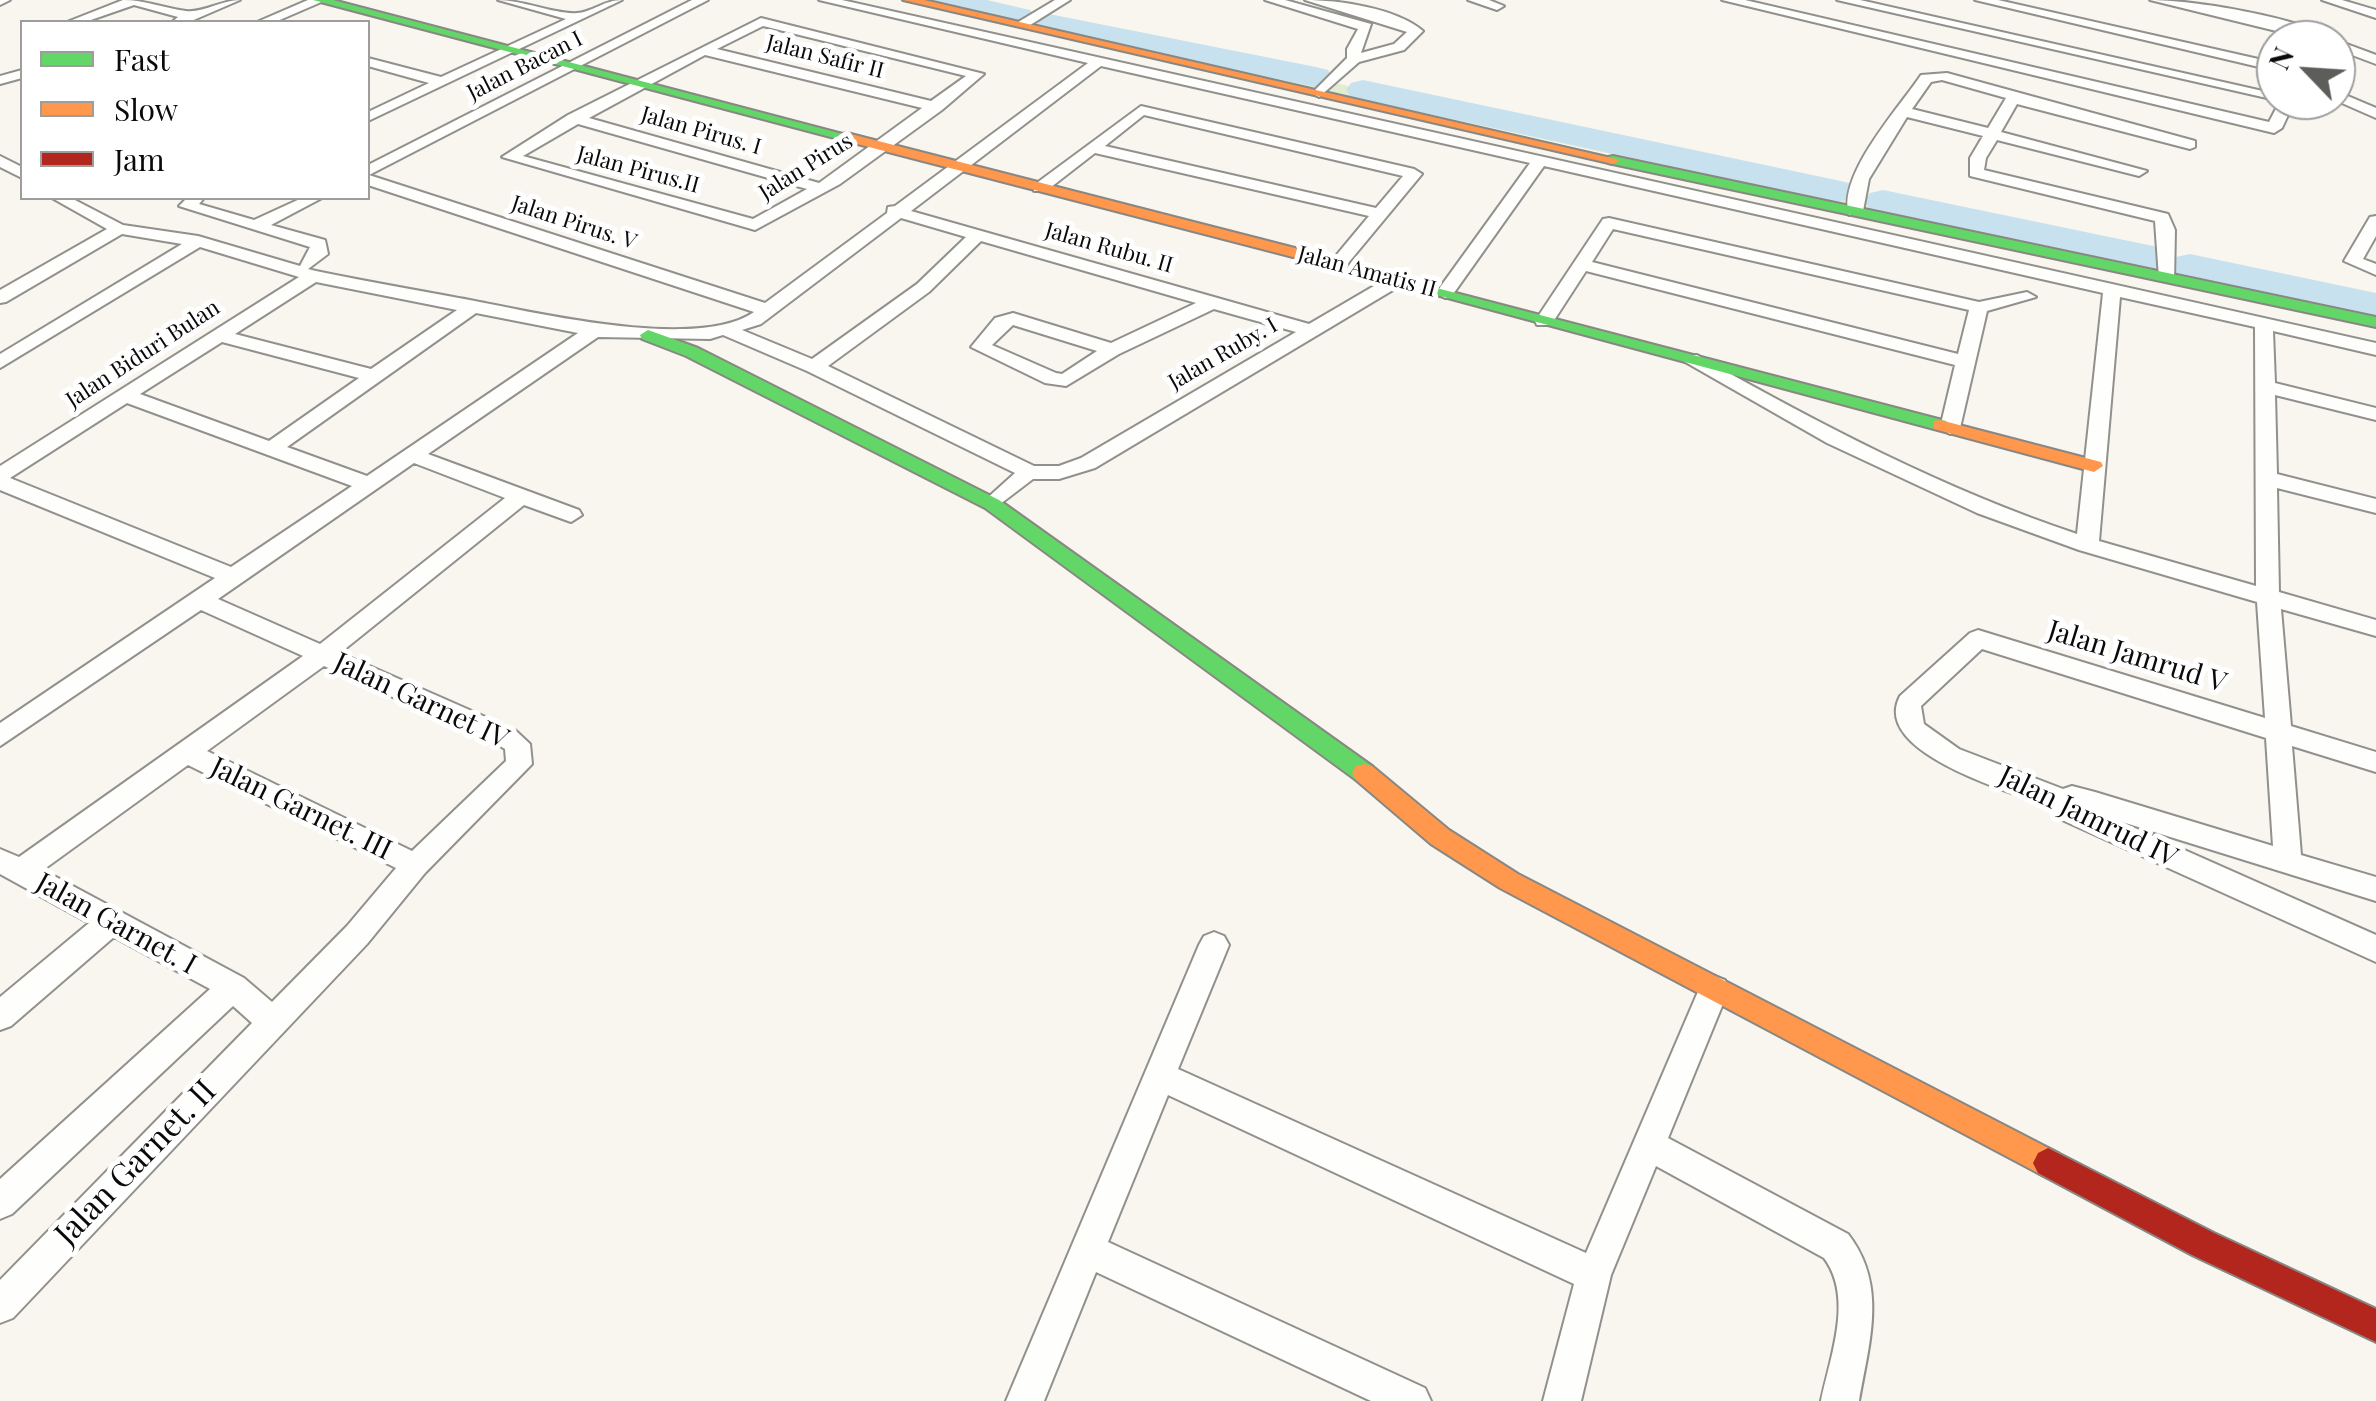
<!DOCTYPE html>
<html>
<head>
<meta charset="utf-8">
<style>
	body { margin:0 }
	#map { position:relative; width:2376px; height:1401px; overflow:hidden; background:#f8f6ee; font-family:"Playfair Display",serif }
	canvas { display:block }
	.legend { position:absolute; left:20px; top:20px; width:350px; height:180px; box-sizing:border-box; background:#fff; border:2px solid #9d9d9d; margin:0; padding:12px 18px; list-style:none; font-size:30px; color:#0a0a0a }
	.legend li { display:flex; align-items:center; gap:20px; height:50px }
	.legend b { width:50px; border:2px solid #9d9d9d }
	.north { position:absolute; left:2256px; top:20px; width:100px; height:100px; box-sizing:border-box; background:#fff; border:2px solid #9d9d9d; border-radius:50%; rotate:295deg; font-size:28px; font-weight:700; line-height:40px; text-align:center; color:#0a0a0a }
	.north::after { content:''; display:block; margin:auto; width:35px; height:45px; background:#5d5d5a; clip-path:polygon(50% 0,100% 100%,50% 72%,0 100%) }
</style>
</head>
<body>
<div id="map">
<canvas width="2376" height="1401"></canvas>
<ul class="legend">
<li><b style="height:12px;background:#63d668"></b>Fast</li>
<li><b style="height:12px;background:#ff974d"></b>Slow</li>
<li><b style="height:12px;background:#b3261e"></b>Jam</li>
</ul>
<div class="north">N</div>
</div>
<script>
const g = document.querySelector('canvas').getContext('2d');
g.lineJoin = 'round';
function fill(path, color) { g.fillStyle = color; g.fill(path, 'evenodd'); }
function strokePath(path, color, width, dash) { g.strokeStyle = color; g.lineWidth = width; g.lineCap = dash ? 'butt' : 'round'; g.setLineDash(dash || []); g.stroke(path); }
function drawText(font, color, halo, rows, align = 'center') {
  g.font = font + ' "Playfair Display",serif'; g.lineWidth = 10; g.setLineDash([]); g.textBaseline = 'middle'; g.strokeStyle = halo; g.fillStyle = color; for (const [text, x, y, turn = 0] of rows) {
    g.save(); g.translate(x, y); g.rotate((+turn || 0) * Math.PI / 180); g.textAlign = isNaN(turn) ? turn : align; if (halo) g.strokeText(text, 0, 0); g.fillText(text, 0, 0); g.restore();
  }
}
fill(new Path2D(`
	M 909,0 L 947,0 L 2376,306 L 2376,322 Z`), '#e1ecd0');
fill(new Path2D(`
	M 931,0 L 987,0 L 1030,10 L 1034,16 L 1019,25 L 935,6 Z
	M 1049,14 L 1316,67 L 1328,70 L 1332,77 L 1328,84 L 1316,87 L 1038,30 L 1034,23 Z
	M 1363,80 L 1836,180 L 1849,183 L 1855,191 L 1849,199 L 1836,202 L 1351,97 L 1346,90 L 1351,83 Z
	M 1883,190 L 2153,246 L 2167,250 L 2173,258 L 2167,266 L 2153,270 L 1870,209 L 1864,201 L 1870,193 Z
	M 2190,254 L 2376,293 L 2376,319 L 2176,275 L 2170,266 L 2176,257 Z`), '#c8e1ef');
const street = new Path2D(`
	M 0,0 L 10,0 L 0,5 Z
	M 123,0 C 145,0 164,8 186,11 C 203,13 222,0 240,0 L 189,22 L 172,22 L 178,17 L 134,5 L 85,22 L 67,22 Z
	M 308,0 L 326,0 L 275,22 L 257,22 Z
	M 498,0 C 522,0 558,15 577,13 C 593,12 604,0 622,0 L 368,121 L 368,112 L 429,83 L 368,66 L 368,58 L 441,77 L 566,19 Z
	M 692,0 L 708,0 L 369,175 L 765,303 L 887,213 L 888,207 L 895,206 L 1088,63 L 819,0 L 842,0 L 2376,343 L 2376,355 L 2273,331 L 2275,383 L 2376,408 L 2376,420 L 2275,395 L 2277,474 L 2376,499 L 2376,513 L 2277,488 L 2279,592 L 2376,620 L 2376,636 L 2281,609 L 2291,726 L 2376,752 L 2376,772 L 2292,746 L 2301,855 L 2376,877 L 2376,901 L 2119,821 L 2376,935 L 2376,962 L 2060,819 L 2055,809 C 2019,794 1869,754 1900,696 L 1970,633 L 1978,630 L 2265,718 L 2257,602 L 2079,550 L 1977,513 L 1827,443 L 1680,359 L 1683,355 L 1697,355 C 1819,424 1943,489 2077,534 L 2103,293 L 1544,166 L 1451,297 L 1445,298 L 1436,293 L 1530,163 L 1101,66 L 911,211 L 1309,324 L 1391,276 L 1403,276 L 1403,284 L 1095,468 L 1059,479 L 1033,479 L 995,508 L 984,501 L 1015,473 L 807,371 L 723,335 L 710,339 L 598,337 L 428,454 L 579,510 L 582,515 L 571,522 L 524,505 L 340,653 L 515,730 L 530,744 L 532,764 L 425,873 L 367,944 L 13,1318 L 0,1323 L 0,1280 L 252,1023 L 233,1006 L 12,1214 L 0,1219 L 0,1179 L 210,989 L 114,937 L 11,1026 L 0,1030 L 0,997 L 89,923 L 0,874 L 0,849 L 19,857 L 303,656 L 201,610 L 0,746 L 0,723 L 215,578 L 0,490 L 0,466 L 299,277 L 200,247 L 0,368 L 0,354 L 182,244 L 122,234 L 6,302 L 0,303 L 0,290 L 107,229 L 52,198 L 71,198 L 123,225 L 198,236 L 300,266 L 310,247 L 179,206 L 187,198 L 204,198 L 199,204 L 254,220 L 302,198 L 322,198 L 271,225 L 325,240 L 328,254 L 308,269 L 316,271 C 369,282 423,291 475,301 C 537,313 699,351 754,312 L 368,185 L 368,165 ZM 901,218 L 966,237 L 917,284 L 812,359 L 742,330 L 761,324 ZM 981,241 L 1196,303 L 1111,343 L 1013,313 L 995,318 L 971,347 L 1045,383 L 1066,386 L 1119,354 L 1214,309 L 1296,332 L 1081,458 L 1059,466 L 1034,466 L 828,366 L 929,292 ZM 316,282 L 457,310 L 371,369 L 235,334 ZM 2120,297 L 2255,327 L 2256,586 L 2099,541 ZM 476,313 L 578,333 L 367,476 L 287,447 ZM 1013,325 L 1097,351 L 1062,374 L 1056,373 L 992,345 ZM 222,342 L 359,378 L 269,441 L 140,394 ZM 127,403 L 352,486 L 231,567 L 10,478 ZM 414,463 L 505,498 L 320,644 L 218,599 ZM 1982,649 L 2266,738 L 2273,846 L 2095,792 L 2072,786 L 2063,789 L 1959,749 L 1924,724 L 1921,706 ZM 324,666 L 497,744 L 505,749 L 506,761 L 412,851 L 207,751 ZM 188,765 L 396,868 L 347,926 L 272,1002 L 244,978 L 43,870 Z
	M 1055,0 L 1070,0 L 1027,27 L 1015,24 Z
	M 1265,0 L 1285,0 L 1371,24 L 1361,53 L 1394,44 L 1407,32 L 1305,0 C 1339,0 1396,8 1423,31 L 1404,50 L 1359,62 L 1319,97 L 1312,93 L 1347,58 L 1347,49 L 1358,29 Z
	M 1468,0 L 1489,0 L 1504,6 L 1497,10 Z
	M 1722,0 L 1745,0 L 2269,122 L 2280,101 L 1837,0 L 1860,0 L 2276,94 L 2276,100 L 2295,100 L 2282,128 L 2274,133 Z
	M 1975,0 L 1998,0 L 2276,63 L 2276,71 Z
	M 2150,0 C 2192,0 2300,17 2334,40 L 2313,40 Z
	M 2322,0 L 2342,0 L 2376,10 L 2376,18 Z
	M 761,18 L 984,74 L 942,110 L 840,184 L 755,230 L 502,157 L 568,115 ZM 763,26 L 966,76 L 931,101 L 717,49 ZM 705,55 L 922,108 L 819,183 L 589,118 ZM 578,124 L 807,189 L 753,219 L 523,156 Z
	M 2336,40 L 2376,55 L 2376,64 L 2336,49 Z
	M 22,70 L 22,78 L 0,84 L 0,76 Z
	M 1947,73 L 2195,141 L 2195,147 L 2190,149 L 2017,104 L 2001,132 L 2147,171 L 2139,176 L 1997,140 L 1986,158 L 1984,170 L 2168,214 L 2175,230 L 2174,282 L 2159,278 L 2155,221 L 1970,176 L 1970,158 L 1983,136 L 1907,117 L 1869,179 L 1863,211 L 1849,215 C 1837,175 1899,108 1921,75 ZM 1942,80 L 2006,98 L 1988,128 L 1912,109 L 1931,82 Z
	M 2336,91 L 2376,108 L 2376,118 L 2335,100 Z
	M 1141,106 L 1414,169 L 1422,174 L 1344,268 L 1338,269 L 1329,264 L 1369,216 L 1095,153 L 1046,191 L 1034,191 L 1034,185 ZM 1144,115 L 1403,176 L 1376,208 L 1105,146 Z
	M 0,156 L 22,167 L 22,178 L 0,167 Z
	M 2376,216 L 2376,236 L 2363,259 L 2376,264 L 2376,275 L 2344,261 L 2370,217 Z
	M 1609,218 L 1979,302 L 2027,292 L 2036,297 L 1987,311 L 1960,428 L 1950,434 L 1940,428 L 1955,365 L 1586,271 L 1551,325 L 1537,325 L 1535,321 L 1603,219 ZM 1613,229 L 1969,310 L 1958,354 L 1592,262 Z
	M 1214,932 L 1224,936 L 1229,945 L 1178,1069 L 1586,1253 L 1703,980 L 1714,976 L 1725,980 L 1729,989 L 1668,1138 L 1848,1234 C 1888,1285 1869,1343 1859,1401 L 1821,1401 C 1830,1357 1854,1298 1824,1258 L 1656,1166 L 1611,1275 L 1581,1401 L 1543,1401 L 1574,1284 L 1168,1095 L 1108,1242 L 1425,1388 L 1431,1401 L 1371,1401 L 1096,1272 L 1044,1401 L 1006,1401 L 1199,945 L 1204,936 Z`);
const fast = new Path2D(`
	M 313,0 L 333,0 L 854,137 L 842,140 Z
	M 1613,156 L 2376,317 L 2376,327 L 1608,163 L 1608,157 Z
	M 1314,256 L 1946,421 L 1949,425 L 1946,429 L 1934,429 L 1314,262 Z
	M 648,330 L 698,348 L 999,500 L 1372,766 L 1376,773 L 1372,780 L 1356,780 L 985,508 L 686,356 L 642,339 L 640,335 Z`);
const slow = new Path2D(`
	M 903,0 L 924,0 L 1620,160 L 1613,164 Z
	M 847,133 L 1326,256 L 1328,259 L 1320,264 L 842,140 L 842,134 Z
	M 1940,420 L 2101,462 L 2103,466 L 2094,472 L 1934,429 L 1934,421 Z
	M 1364,764 L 1372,766 L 1449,830 L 1518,874 L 2058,1153 L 2063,1163 L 2058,1173 L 2048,1178 L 2038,1173 L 1500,888 L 1431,844 L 1356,780 L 1352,773 L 1356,766 Z`);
const jam = new Path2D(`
	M 2048,1148 L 2214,1233 L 2376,1309 L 2376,1342 L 2192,1255 L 2038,1173 L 2033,1163 L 2038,1153 Z`);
strokePath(street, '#91908d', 4);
strokePath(fast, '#888783', 4);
strokePath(slow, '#888783', 4);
strokePath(jam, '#888783', 4);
fill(street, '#fefefc');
fill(fast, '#63d668');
fill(slow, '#ff974d');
fill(jam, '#b3261e');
drawText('22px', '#0a0a0a', '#fff', [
	["Jalan Safir II",825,57,14],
	["Jalan Bacan I",525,66,-27],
	["Jalan Pirus. I",701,131,16],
	["Jalan Pirus",806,167,-32],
	["Jalan Pirus.II",638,170,15],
	["Jalan Pirus. V",574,223,18],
	["Jalan Rubu. II",1109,248,16],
	["Jalan Amatis II",1367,272,15],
	["Jalan Biduri Bulan",143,354,-33],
	["Jalan Ruby. I",1223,354,-30]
]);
drawText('28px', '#0a0a0a', '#fff', [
	["Jalan Jamrud V",2137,657,17],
	["Jalan Garnet IV",421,701,25],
	["Jalan Garnet. III",301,809,26],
	["Jalan Jamrud IV",2088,817,26],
	["Jalan Garnet. I",116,924,29]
]);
drawText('32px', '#0a0a0a', '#fff', [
	["Jalan Garnet. II",136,1163,-46]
]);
</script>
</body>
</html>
